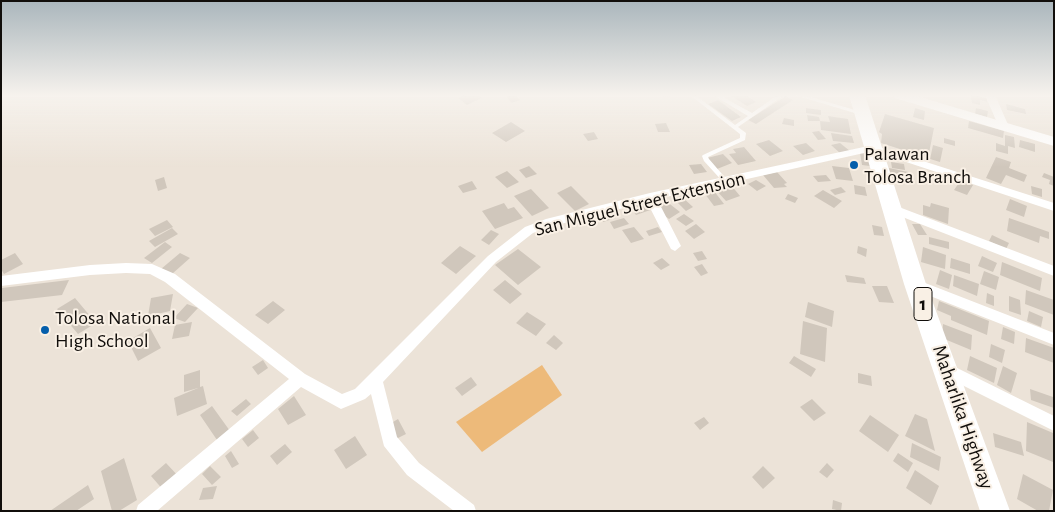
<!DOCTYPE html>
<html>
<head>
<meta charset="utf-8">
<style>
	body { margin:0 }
	#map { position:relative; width:1055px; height:512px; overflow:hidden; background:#ece3d8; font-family:"Alegreya Sans",sans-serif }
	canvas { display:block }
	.frame { position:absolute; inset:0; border:2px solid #110e0b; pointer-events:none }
</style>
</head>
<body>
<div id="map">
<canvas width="1055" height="512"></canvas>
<div class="frame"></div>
</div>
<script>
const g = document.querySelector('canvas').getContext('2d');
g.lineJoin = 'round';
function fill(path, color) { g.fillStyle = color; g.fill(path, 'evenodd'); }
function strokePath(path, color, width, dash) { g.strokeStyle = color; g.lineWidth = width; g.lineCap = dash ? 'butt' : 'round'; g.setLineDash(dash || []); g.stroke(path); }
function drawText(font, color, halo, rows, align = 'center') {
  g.font = font + ' "Alegreya Sans",sans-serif'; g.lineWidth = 4; g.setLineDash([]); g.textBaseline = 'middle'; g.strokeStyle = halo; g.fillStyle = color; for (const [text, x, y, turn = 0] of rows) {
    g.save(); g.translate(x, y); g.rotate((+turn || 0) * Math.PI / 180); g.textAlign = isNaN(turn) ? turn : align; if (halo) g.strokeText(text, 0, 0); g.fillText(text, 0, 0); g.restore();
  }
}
fill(new Path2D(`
	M 542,365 L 562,395 L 482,452 L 456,422 Z`), '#edba7a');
fill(new Path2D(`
	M 464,95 L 478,95 L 482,98 L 467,105 L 458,98 Z
	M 516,95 L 520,100 L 512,103 L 506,97 Z
	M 730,95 L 746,95 L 756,102 L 747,106 Z
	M 970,95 L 987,98 L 987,102 L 980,100 L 980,105 L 972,103 Z
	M 786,96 L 793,100 L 756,124 L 748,120 Z
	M 718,100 L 741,117 L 732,121 L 708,104 Z
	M 1006,104 L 1025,109 L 1026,114 L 1007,110 Z
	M 806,108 L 821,110 L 821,115 L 806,113 Z
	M 915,108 L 925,111 L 924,120 L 913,117 Z
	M 976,108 L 988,111 L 987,117 L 975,114 Z
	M 885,114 L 934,128 L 928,158 L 881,143 L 882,134 L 879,132 Z
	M 807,115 L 819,117 L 820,121 L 830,122 L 828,116 L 848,119 L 851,134 L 821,130 L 820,121 L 808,121 Z
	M 784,118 L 794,120 L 794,126 L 782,124 Z
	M 969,121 L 1004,131 L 1003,138 L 968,128 Z
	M 511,122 L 525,131 L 506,142 L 492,133 Z
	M 666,123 L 670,132 L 658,132 L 655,124 Z
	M 819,131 L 826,139 L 818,140 L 812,132 Z
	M 594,132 L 598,139 L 588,141 L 583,134 Z
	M 831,133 L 852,136 L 854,143 L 833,141 Z
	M 1005,135 L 1014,137 L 1015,148 L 1008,146 L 1008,154 L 996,151 L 996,143 L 1005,146 Z
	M 944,138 L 955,141 L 955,146 L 944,143 Z
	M 769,140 L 783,151 L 770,156 L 756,144 Z
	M 1020,140 L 1035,144 L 1035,152 L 1019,147 Z
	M 806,143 L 815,151 L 803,155 L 793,146 Z
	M 840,143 L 850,151 L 841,154 L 831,145 Z
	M 933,145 L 943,148 L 940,162 L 930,159 Z
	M 744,147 L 756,161 L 738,165 L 729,154 L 736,153 L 733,149 Z
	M 860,153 L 868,154 L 870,166 L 862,165 Z
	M 723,154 L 732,163 L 717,169 L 707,158 Z
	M 996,157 L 1011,162 L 1009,168 L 1027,175 L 1024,182 L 1006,175 L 1001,184 L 986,178 Z
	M 891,162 L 904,164 L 905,170 L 892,168 Z
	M 701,164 L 707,172 L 694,174 L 689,165 Z
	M 529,166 L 537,174 L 526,178 L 519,170 Z
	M 832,166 L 849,168 L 853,181 L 836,179 Z
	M 889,168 L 908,172 L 908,181 L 890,177 Z
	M 507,171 L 519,182 L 507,188 L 495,177 Z
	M 777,172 L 787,183 L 784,184 L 787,187 L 774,188 L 763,175 Z
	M 1044,173 L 1054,177 L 1054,186 L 1049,184 L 1050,180 L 1042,177 Z
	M 826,175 L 831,181 L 818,182 L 813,176 Z
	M 164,177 L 167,188 L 158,191 L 155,180 Z
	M 756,180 L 766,186 L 757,191 L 748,184 Z
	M 961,180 L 973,185 L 967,195 L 954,190 Z
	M 472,181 L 477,189 L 463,193 L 458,186 Z
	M 731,185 L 740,196 L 726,201 L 716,190 Z
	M 854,185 L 865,187 L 867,196 L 855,194 Z
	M 571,186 L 589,204 L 575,211 L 557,193 Z
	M 1031,186 L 1042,189 L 1042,197 L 1032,194 Z
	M 711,187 L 724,204 L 714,206 L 702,190 Z
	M 841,187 L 846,192 L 835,195 L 830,190 Z
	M 531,189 L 549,208 L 532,216 L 514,196 Z
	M 823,190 L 842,201 L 834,208 L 814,196 Z
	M 788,194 L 798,198 L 795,203 L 785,199 Z
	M 681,196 L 693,207 L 686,211 L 674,199 Z
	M 1010,199 L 1027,206 L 1024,217 L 1006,210 Z
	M 666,201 L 680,212 L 669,219 L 660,212 L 657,206 Z
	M 647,202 L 653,209 L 636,215 L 630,207 Z
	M 504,203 L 508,209 L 514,207 L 523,218 L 495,229 L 482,211 Z
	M 931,203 L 949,208 L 948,224 L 923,215 L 923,205 L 930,207 Z
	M 614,209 L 619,217 L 603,222 L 597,214 Z
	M 684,214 L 694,221 L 686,226 L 676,219 Z
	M 624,218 L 629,224 L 614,229 L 610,222 Z
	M 1009,218 L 1049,232 L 1049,239 L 1040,236 L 1039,243 L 1007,231 Z
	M 167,220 L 173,227 L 155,236 L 149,229 Z
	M 696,224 L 705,232 L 694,239 L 685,231 Z
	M 912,224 L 920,224 L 927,235 L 918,235 Z
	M 872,225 L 882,227 L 884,236 L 874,235 Z
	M 634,227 L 644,239 L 631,243 L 622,230 Z
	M 658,227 L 662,232 L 649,236 L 646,231 Z
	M 172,228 L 178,234 L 155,247 L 149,241 Z
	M 491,230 L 499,234 L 489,245 L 481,240 Z
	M 992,235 L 1009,243 L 1006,249 L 989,241 Z
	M 929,237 L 949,242 L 949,249 L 929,244 Z
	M 165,242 L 172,247 L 152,263 L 144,258 Z
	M 460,246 L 476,256 L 456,274 L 441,263 Z
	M 858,246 L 867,249 L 866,257 L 857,253 Z
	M 923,247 L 946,255 L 945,269 L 921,262 Z
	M 518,249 L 541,267 L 518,285 L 495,265 Z
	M 702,251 L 707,259 L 698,261 L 693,253 Z
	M 15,253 L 23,264 L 4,274 L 1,269 L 1,260 Z
	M 180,253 L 190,258 L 172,274 L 161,269 Z
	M 982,256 L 997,263 L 993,272 L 978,266 Z
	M 662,258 L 670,265 L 661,270 L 653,263 Z
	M 951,258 L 970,264 L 970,274 L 950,268 Z
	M 1002,262 L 1042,278 L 1040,291 L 1000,275 Z
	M 702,264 L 708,273 L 701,276 L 694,267 Z
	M 940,270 L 952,275 L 949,289 L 936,284 Z
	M 984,271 L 999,277 L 996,290 L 980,284 Z
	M 845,275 L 864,278 L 866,284 L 847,282 Z
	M 954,275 L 979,284 L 977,296 L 953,286 Z
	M 69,280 L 62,295 L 1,302 L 2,288 Z
	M 505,280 L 522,294 L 510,304 L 493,290 Z
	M 872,286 L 887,286 L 894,303 L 879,302 Z
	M 1026,290 L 1054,300 L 1054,315 L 1025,304 Z
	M 987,293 L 994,296 L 994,306 L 986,303 Z
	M 173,294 L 170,311 L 148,316 L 151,298 Z
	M 1009,296 L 1020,300 L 1021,315 L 1009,311 Z
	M 75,298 L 96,323 L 78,334 L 57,309 Z
	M 273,301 L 285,310 L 268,324 L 255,315 Z
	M 939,301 L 989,321 L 987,335 L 951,320 L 951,316 L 937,310 Z
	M 808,302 L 834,311 L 832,327 L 805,317 Z
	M 187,304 L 198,308 L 185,322 L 174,318 Z
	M 1029,311 L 1043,317 L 1041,327 L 1027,321 Z
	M 527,312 L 546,324 L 536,336 L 516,323 Z
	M 803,321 L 827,328 L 825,362 L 800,354 Z
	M 192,322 L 189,336 L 172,339 L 175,325 Z
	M 943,324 L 972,335 L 971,350 L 942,338 Z
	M 1003,327 L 1015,332 L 1014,344 L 1001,339 Z
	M 150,328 L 161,348 L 138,361 L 128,341 Z
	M 554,335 L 563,343 L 556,350 L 546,343 Z
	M 1026,338 L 1054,348 L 1054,363 L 1025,352 Z
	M 991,344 L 1005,350 L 1002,363 L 989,357 Z
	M 794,356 L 816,369 L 811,377 L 789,363 Z
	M 970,356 L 997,368 L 994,383 L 967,370 Z
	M 263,360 L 268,368 L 258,375 L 252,367 Z
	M 1003,366 L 1017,373 L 1011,393 L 997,385 Z
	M 200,370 L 200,387 L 203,386 L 207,404 L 177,416 L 174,398 L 198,388 L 184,392 L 184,375 Z
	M 858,373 L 871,376 L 872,386 L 858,383 Z
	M 471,377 L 477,385 L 462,396 L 455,388 Z
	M 1030,389 L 1053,397 L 1054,408 L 1031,400 Z
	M 294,396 L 306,415 L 288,425 L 278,409 Z
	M 246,399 L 251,404 L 237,416 L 231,411 Z
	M 812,399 L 826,413 L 814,421 L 800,407 Z
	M 212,406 L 230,431 L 217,440 L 200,415 Z
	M 915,414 L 927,419 L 935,451 L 905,436 Z
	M 870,415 L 899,435 L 888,452 L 859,431 Z
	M 704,417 L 709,423 L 700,430 L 694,423 Z
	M 398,419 L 406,434 L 396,439 L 388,425 Z
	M 1027,422 L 1053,433 L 1053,462 L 1026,451 Z
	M 253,430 L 259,438 L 248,447 L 242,439 Z
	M 993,433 L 1021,442 L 1024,456 L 995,447 Z
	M 355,436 L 367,455 L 346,469 L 334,450 Z
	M 912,443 L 941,457 L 939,471 L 910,457 Z
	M 285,444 L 292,452 L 277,465 L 270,456 Z
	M 231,451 L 239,464 L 232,468 L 225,456 Z
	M 898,453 L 913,463 L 908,472 L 893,461 Z
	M 124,458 L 137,500 L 119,511 L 112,511 L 101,471 Z
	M 166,463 L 180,478 L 165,492 L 151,476 Z
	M 827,463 L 834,470 L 827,478 L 819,472 Z
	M 210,466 L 221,477 L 212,485 L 202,474 Z
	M 763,466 L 775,478 L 763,489 L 752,477 Z
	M 915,470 L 939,486 L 931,505 L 906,488 Z
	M 1023,474 L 1053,490 L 1049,511 L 1038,511 L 1017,499 Z
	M 88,485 L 94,499 L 76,511 L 50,511 Z
	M 217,486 L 213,499 L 199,500 L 203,488 Z
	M 833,500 L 842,503 L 841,511 L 832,509 Z`), '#d0c7bc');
fill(new Path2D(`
	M 661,95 L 672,95 C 670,97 663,97 661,95 Z
	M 690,95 L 695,95 L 735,125 L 748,116 L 713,95 L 719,95 L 752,113 L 778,95 L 784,95 L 738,127 L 746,133 L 745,140 L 708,157 L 709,159 L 728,181 L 729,182 L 728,183 L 724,183 L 704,161 L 702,156 L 703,155 L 740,138 L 740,134 Z
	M 795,95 L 803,95 L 862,112 L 862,113 L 860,114 L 858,114 Z`), '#fff');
fill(new Path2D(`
	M 985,95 L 995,95 L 1009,127 L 1008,129 L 1000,129 L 999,127 Z
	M 873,145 L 1054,203 L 1054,211 L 873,151 L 657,199 L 681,246 L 675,251 L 671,249 L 647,202 L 549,227 L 533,233 L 496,262 L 383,382 L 397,437 L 419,463 L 474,505 L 476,511 L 454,511 L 407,475 L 384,446 L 371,394 L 365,399 L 341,409 L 301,387 L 157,511 L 136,511 L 138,505 L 289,379 L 165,282 L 150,274 L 126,273 L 90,275 L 1,286 L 1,276 L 90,265 L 126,263 L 152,264 L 175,274 L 305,374 L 342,394 L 355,389 L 488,256 L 525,227 L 546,219 L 650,193 Z
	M 891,204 L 1054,266 L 1054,276 L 887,211 L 885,208 L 887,205 Z
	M 915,279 L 1054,333 L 1054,345 L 910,288 L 908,284 L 910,280 Z
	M 947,363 L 1054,416 L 1054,431 L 942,375 L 940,370 L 942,365 Z`), '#fff');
fill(new Path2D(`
	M 893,95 L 913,95 L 1054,137 L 1054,146 L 895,98 Z`), '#fff');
fill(new Path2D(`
	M 849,95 L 865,95 L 926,284 L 1010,511 L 980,511 L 904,284 Z`), '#fff');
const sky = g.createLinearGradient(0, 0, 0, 167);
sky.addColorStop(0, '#aab6bc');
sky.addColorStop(0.57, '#f6f2ed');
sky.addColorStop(1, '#f6f2ed00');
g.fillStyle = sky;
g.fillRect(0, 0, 1055, 167);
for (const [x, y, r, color] of [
	[854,165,5,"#045eab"],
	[45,330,5,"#045eab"]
]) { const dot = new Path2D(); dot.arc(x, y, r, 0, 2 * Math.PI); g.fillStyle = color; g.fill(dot); strokePath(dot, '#f9f0e5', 2); }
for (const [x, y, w] of [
	[923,304,18]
]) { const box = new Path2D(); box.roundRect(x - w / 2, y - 16.5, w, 33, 4); g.fillStyle = '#f9f0e5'; g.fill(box); strokePath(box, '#110e0b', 1); }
drawText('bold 19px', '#110e0b', null, [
	["1",923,304]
]);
drawText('20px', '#110e0b', '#f9f0e5', [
	["Palawan",864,154],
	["Tolosa Branch",864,177],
	["Tolosa National",55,318],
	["High School",55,341]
], 'left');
drawText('20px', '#110e0b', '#f9f0e5', [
	["San Miguel Street Extension",640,204,-14],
	["Maharlika Highway",963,417,71]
]);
</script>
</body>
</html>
